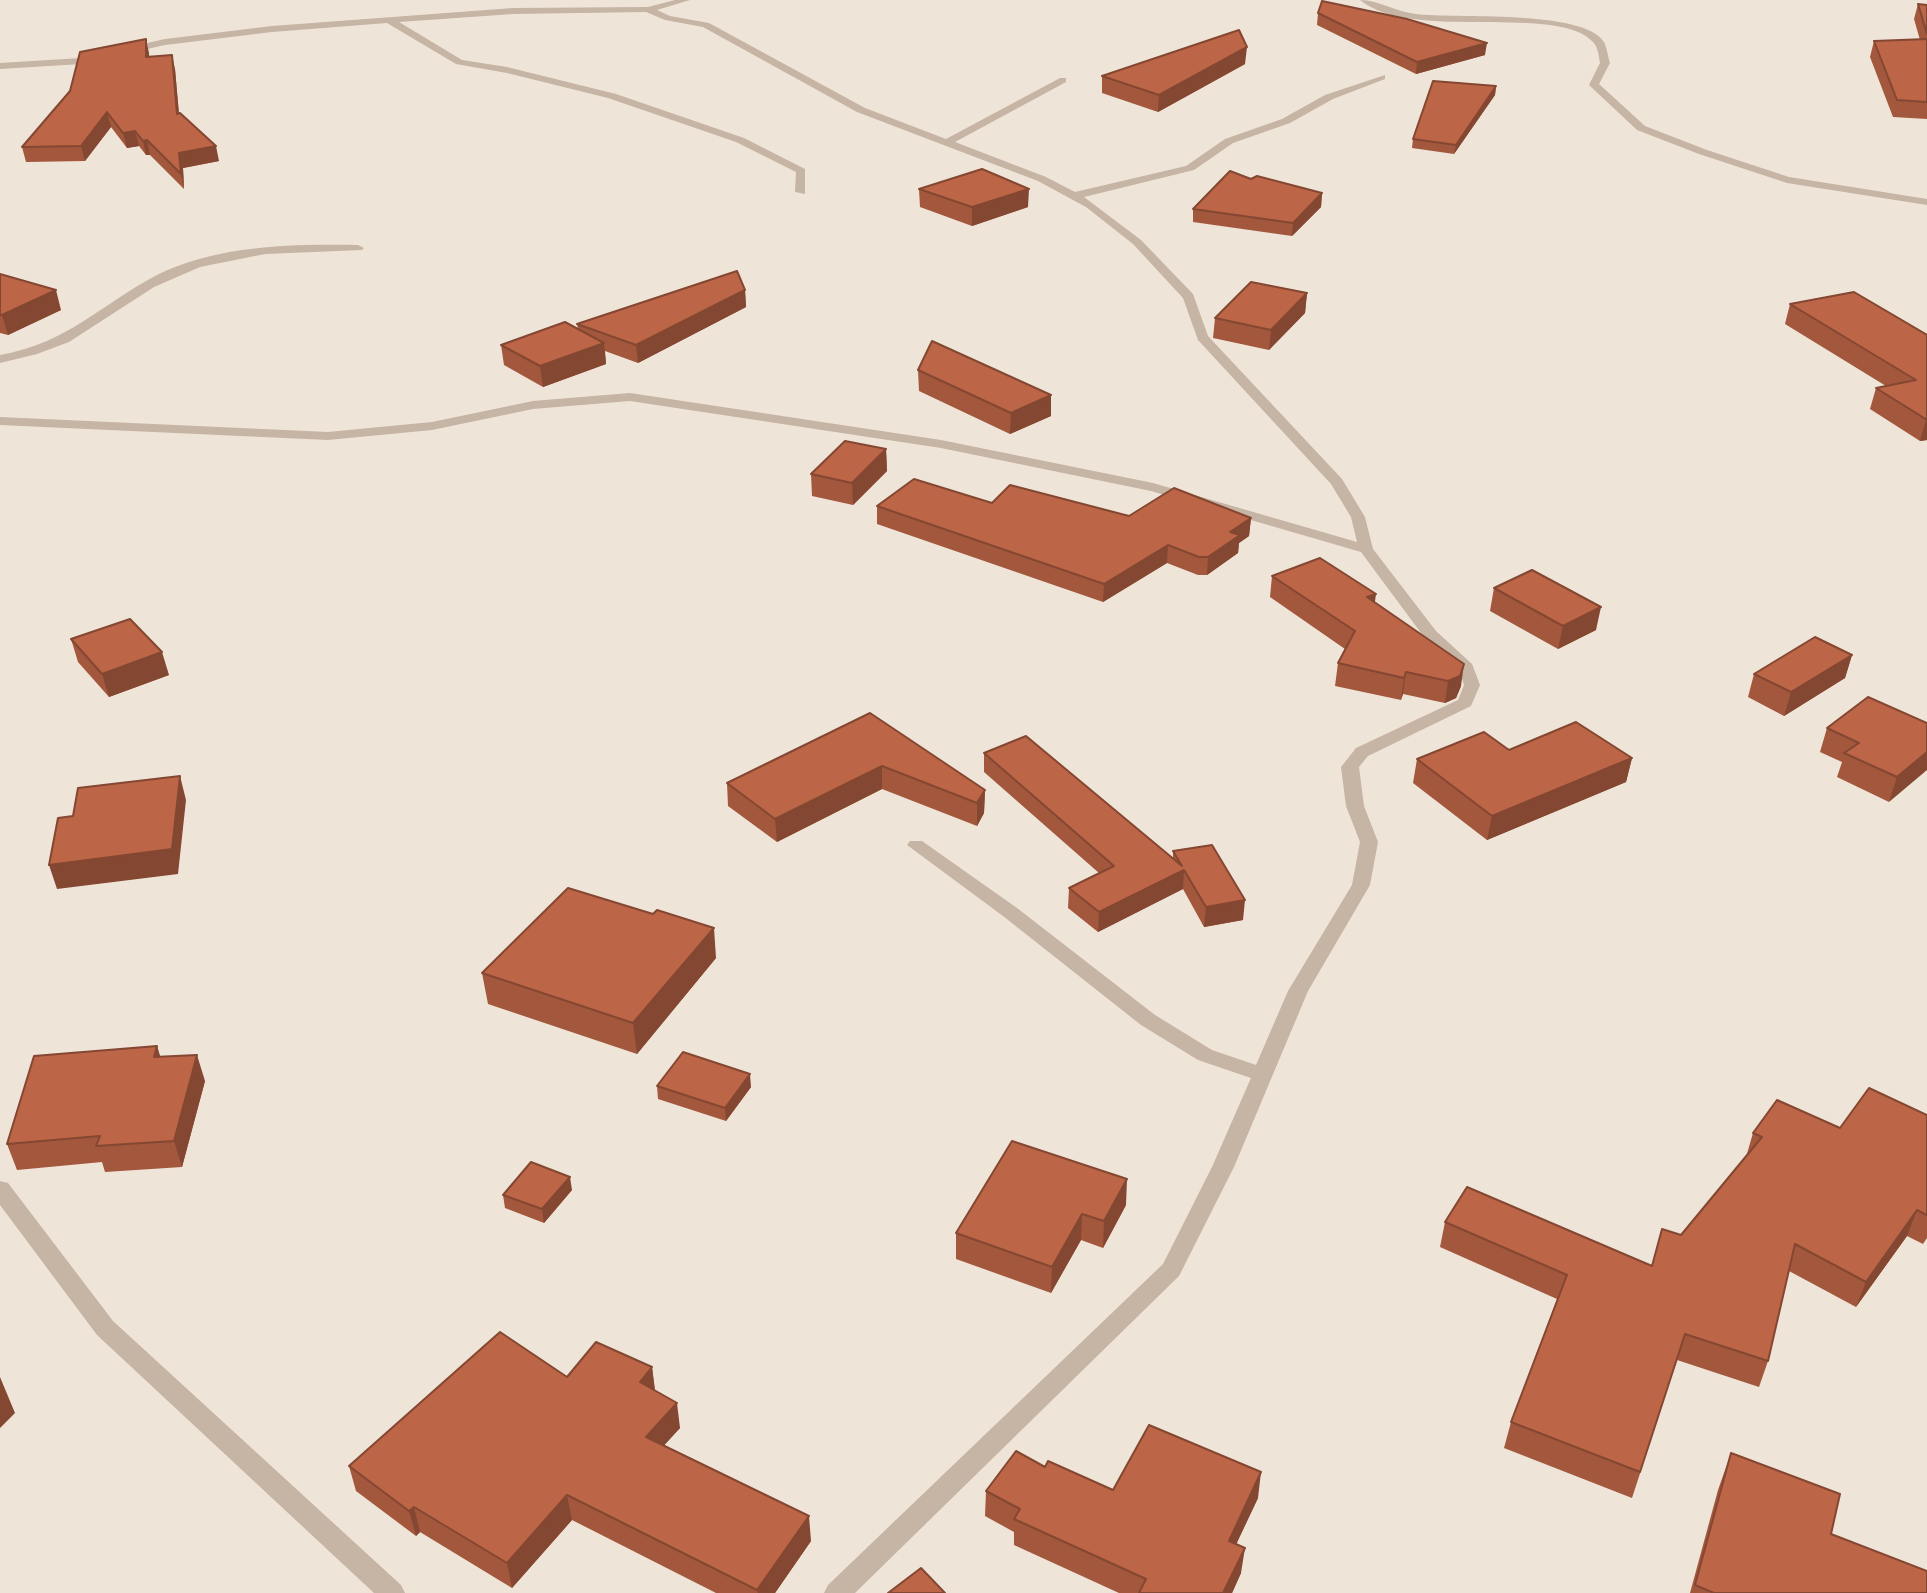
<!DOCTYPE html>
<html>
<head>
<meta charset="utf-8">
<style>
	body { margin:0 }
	canvas { display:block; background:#efe4d8 }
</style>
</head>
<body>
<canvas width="1927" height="1593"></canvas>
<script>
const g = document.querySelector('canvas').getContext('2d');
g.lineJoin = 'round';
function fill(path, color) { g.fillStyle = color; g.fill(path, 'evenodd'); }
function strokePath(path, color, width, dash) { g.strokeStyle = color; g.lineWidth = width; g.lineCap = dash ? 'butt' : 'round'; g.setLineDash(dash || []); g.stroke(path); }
fill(new Path2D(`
	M 675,0 L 690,0 L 657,10 L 670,16 L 709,23 L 865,108 L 946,139 L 1060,78 L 1066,78 L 1066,82 L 955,142 L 1046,177 L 1075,192 L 1186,166 L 1225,139 L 1282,119 L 1325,95 L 1385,75 L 1385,79 L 1333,99 L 1290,123 L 1233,143 L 1194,170 L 1084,197 L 1141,240 L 1193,294 L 1208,336 L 1342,479 L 1365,517 L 1373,549 L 1436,631 L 1472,664 L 1480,685 L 1471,706 L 1368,756 L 1359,767 L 1364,806 L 1378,842 L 1370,885 L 1308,991 L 1234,1167 L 1179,1276 L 855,1593 L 824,1593 L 828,1585 L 1163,1264 L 1212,1167 L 1251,1078 L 1198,1060 L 1141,1025 L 1003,916 L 907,845 L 910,841 L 922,841 L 1017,908 L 1155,1015 L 1212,1050 L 1256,1065 L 1288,991 L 1352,885 L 1360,842 L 1346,806 L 1341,767 L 1356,748 L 1458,700 L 1464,685 L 1459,669 L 1424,637 L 1361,552 L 1151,491 L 941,448 L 630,401 L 533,409 L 432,430 L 328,440 L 0,425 L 0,417 L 328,432 L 432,422 L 533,401 L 630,393 L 941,440 L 1153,483 L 1357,542 L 1351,517 L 1331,484 L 1198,340 L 1183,298 L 1133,244 L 1086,207 L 1038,181 L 857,112 L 703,27 L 665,20 L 646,12 L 513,14 L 399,22 L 462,60 L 507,67 L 616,94 L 744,138 L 805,169 L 805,194 L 795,192 L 796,172 L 736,142 L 608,98 L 507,73 L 456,64 L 387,23 L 272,32 L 165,45 L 81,64 L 0,69 L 0,63 L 81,58 L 165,39 L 272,26 L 513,8 L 648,7 Z
	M 1360,0 C 1379,0 1396,12 1416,14 C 1455,19 1583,9 1604,42 C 1607,48 1608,57 1610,63 L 1599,84 L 1645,126 L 1707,150 L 1789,177 L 1927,199 L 1927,205 L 1787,183 L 1699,154 L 1637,130 L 1589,85 L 1600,63 C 1599,57 1598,48 1594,43 C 1560,2 1412,43 1360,0 Z
	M 358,245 L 364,248 L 362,250 L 265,254 L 200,267 L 154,287 L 69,342 L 37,354 L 0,363 L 0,355 C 68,343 100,305 157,275 C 218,245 291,244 358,245 Z
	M 0,1181 L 8,1183 L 113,1321 L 401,1585 L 405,1593 L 374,1593 L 97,1335 L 0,1205 Z`), '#c6b4a5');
fill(new Path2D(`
	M 1918,4 L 1927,5 L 1927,119 L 1893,117 L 1870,57 L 1874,41 L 1920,40 L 1914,19 Z
	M 1318,13 L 1485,55 L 1416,74 L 1317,25 Z
	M 149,53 L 149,57 L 175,69 L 179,113 L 219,161 L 183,168 L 184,189 L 150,155 L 146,155 L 139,146 L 127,148 L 111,127 L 85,161 L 26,162 L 22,147 Z
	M 1245,64 L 1158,112 L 1102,93 L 1102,76 Z
	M 1496,86 L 1495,95 L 1454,154 L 1412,148 L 1413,139 Z
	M 1251,179 L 1322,193 L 1321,207 L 1292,236 L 1193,222 L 1193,209 Z
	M 919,189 L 1028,207 L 972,226 L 920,207 Z
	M 0,274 L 61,310 L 8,335 L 0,333 Z
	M 745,290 L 746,307 L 638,363 L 605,351 L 606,364 L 543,387 L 504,365 L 501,345 L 578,329 L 577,324 Z
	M 1307,293 L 1305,313 L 1269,350 L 1213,338 L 1215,318 Z
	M 1790,304 L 1927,335 L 1927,440 L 1920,441 L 1870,409 L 1876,388 L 1886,386 L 1785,324 Z
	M 918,370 L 1051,416 L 1010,434 L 919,391 Z
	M 886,449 L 887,471 L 853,505 L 812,496 L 811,474 Z
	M 992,503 L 1129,516 L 1251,518 L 1249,536 L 1239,543 L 1238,553 L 1207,575 L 1198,575 L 1167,563 L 1103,602 L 877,524 L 877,506 Z
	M 1272,576 L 1375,602 L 1461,686 L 1456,698 L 1445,703 L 1403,694 L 1401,700 L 1335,686 L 1338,663 L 1345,649 L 1270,597 Z
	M 1494,588 L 1596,630 L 1558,649 L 1490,611 Z
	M 71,639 L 169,675 L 109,697 L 78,662 Z
	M 1852,655 L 1845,678 L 1784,716 L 1748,697 L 1754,674 Z
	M 870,713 L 985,790 L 984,813 L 977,826 L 882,789 L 777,842 L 728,806 L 727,783 Z
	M 1927,723 L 1889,802 L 1837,777 L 1842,762 L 1820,752 L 1827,728 Z
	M 984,753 L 1173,858 L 1173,851 L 1243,920 L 1204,927 L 1183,889 L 1098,932 L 1068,908 L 1069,888 L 1099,873 L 984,772 Z
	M 1632,758 L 1626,782 L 1487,840 L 1413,783 L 1417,759 Z
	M 716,958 L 637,1054 L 488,1004 L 482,973 Z
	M 157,1046 L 160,1057 L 205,1081 L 182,1167 L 105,1172 L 102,1162 L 17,1170 L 7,1144 Z
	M 657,1086 L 751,1087 L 726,1121 L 658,1099 Z
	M 1927,1115 L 1927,1238 L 1923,1244 L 1907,1236 L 1856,1307 L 1789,1271 L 1768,1361 L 1759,1387 L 1677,1360 L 1632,1498 L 1504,1448 L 1511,1422 L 1557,1299 L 1440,1247 L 1445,1222 L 1652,1266 L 1681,1235 L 1746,1157 L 1753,1133 L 1840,1128 Z
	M 572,1190 L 544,1223 L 505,1208 L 503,1195 Z
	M 1126,1205 L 1103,1248 L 1081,1240 L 1051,1293 L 956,1259 L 956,1233 Z
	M 652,1367 L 655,1390 L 680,1428 L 664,1445 L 811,1541 L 775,1593 L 716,1593 L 572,1520 L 512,1588 L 420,1532 L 416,1536 L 356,1491 L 349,1466 L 567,1377 Z
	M 1731,1453 L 1831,1534 L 1927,1593 L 1690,1593 L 1718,1490 Z
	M 1045,1467 L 1113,1490 L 1258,1498 L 1236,1544 L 1241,1573 L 1232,1593 L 1119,1593 L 1014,1545 L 1014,1532 L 985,1516 L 986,1491 Z`), '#a3573d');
fill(new Path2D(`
	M 146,39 L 149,53 L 150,71 L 146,57 Z
	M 1487,43 L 1485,55 L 1416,74 L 1417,62 Z
	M 1247,47 L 1245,64 L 1158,112 L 1159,95 Z
	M 172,55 L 175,69 L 180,128 L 177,114 Z
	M 1496,86 L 1495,95 L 1454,154 L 1456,145 Z
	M 107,112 L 111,127 L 85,161 L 81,146 Z
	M 135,131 L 139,146 L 127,148 L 123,133 Z
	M 147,140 L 150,155 L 146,155 L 143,141 Z
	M 216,146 L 219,161 L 183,168 L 184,189 L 181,174 L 179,153 Z
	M 1029,189 L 1028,207 L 972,226 L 972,207 Z
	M 1322,193 L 1321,207 L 1292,236 L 1293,223 Z
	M 56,290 L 61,310 L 8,335 L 2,315 Z
	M 745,290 L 746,307 L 638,363 L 636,345 Z
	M 1307,293 L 1305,313 L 1269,350 L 1271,330 Z
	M 604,343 L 606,364 L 543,387 L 540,366 Z
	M 1051,395 L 1051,416 L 1010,434 L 1011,413 Z
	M 1926,420 L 1927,420 L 1927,440 L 1920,441 Z
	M 886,449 L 887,471 L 853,505 L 852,483 Z
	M 1251,518 L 1249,536 L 1239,543 L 1238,553 L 1207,575 L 1208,557 L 1230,532 Z
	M 1168,545 L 1167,563 L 1103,602 L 1104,584 Z
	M 1376,594 L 1373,616 L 1367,597 Z
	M 1601,607 L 1596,630 L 1558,649 L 1563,626 Z
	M 162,652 L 169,675 L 109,697 L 102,674 Z
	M 1852,655 L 1845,678 L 1784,716 L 1791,692 Z
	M 1464,664 L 1461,686 L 1456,698 L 1445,703 L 1448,681 Z
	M 1406,672 L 1403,694 L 1401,700 L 1404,678 Z
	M 1927,752 L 1927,770 L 1889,802 L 1897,777 Z
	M 1632,758 L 1626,782 L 1487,840 L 1492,816 Z
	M 882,766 L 882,789 L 777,842 L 775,819 Z
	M 180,776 L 186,800 L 178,874 L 57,889 L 49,865 Z
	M 985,790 L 984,813 L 977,826 L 977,803 Z
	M 1184,870 L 1183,889 L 1098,932 L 1099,912 Z
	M 1245,900 L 1243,920 L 1204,927 L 1206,907 Z
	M 714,928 L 716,958 L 637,1054 L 633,1023 Z
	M 157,1046 L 165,1072 L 154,1057 Z
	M 197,1055 L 205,1081 L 182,1167 L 174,1141 Z
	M 750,1074 L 751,1087 L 726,1121 L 725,1108 Z
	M 570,1177 L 572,1190 L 544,1223 L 542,1209 Z
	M 1127,1179 L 1126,1205 L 1103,1248 L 1104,1221 Z
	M 1917,1210 L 1907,1236 L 1856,1307 L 1866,1282 Z
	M 1082,1214 L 1081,1240 L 1051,1293 L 1052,1267 Z
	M 652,1367 L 655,1392 L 640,1382 Z
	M 0,1377 L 15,1413 L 0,1428 Z
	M 677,1403 L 680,1428 L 649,1462 L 646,1437 Z
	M 1261,1472 L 1258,1498 L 1226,1566 L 1229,1541 Z
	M 567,1495 L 572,1520 L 512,1588 L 507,1563 Z
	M 414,1507 L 420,1532 L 416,1536 L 409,1511 Z
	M 809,1516 L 811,1541 L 775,1593 L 758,1593 L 757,1590 Z
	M 1245,1548 L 1241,1573 L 1232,1593 L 1223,1593 Z`), '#844732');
const building = new Path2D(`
	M 1322,1 L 1407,19 L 1487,43 L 1417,62 L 1318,13 Z
	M 1918,4 L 1927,5 L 1927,34 Z
	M 1239,30 L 1247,47 L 1159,95 L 1102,76 Z
	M 146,39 L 146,57 L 172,55 L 177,114 L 180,113 L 216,146 L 179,153 L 181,174 L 147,140 L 143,141 L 135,131 L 123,133 L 107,112 L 81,146 L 22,147 L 70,91 L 80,52 Z
	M 1927,39 L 1927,102 L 1897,100 L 1874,41 Z
	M 1433,81 L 1496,86 L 1456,145 L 1413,139 Z
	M 982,169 L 1029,189 L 972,207 L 919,189 Z
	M 1230,171 L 1251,179 L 1257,176 L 1322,193 L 1293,223 L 1193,209 Z
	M 737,271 L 745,290 L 636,345 L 577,324 Z
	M 0,274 L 56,290 L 2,315 L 0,315 Z
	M 1251,282 L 1307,293 L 1271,330 L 1215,318 Z
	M 1854,292 L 1927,335 L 1927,420 L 1876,388 L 1916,380 L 1790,304 Z
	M 565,322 L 604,343 L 540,366 L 501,345 Z
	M 932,341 L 1051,395 L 1011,413 L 918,370 Z
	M 845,441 L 886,449 L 852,483 L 811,474 Z
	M 914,479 L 992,503 L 1010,485 L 1129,516 L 1174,488 L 1251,518 L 1230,532 L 1240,535 L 1208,557 L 1199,557 L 1168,545 L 1104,584 L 877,506 Z
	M 1320,558 L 1376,594 L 1367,597 L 1464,664 L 1460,676 L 1448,681 L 1406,672 L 1404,678 L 1338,663 L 1355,631 L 1272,576 Z
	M 1532,570 L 1601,607 L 1563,626 L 1494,588 Z
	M 130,619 L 162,652 L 102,674 L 71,639 Z
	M 1815,637 L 1852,655 L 1791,692 L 1754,674 Z
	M 1868,697 L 1927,723 L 1927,752 L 1897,777 L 1844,753 L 1859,743 L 1827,728 Z
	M 870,713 L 985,790 L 977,803 L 882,766 L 775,819 L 727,783 Z
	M 1576,722 L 1632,758 L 1492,816 L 1417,759 L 1484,732 L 1509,750 Z
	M 1026,736 L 1182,866 L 1173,851 L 1212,845 L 1245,900 L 1206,907 L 1184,870 L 1099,912 L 1069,888 L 1114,866 L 984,753 Z
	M 180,776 L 172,849 L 49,865 L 58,818 L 73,816 L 78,788 Z
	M 568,888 L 653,914 L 657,910 L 714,928 L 633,1023 L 482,973 Z
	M 157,1046 L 154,1057 L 197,1055 L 174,1141 L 96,1146 L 100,1136 L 7,1144 L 34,1056 Z
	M 683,1052 L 750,1074 L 725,1108 L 657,1086 Z
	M 1869,1088 L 1927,1115 L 1927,1215 L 1917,1210 L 1866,1282 L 1795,1244 L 1768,1361 L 1685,1334 L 1640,1472 L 1511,1422 L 1567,1275 L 1445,1222 L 1467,1187 L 1652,1266 L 1662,1229 L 1681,1235 L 1762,1137 L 1753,1133 L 1777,1100 L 1840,1128 Z
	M 1012,1141 L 1127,1179 L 1104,1221 L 1082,1214 L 1052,1267 L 956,1233 Z
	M 531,1162 L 570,1177 L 542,1209 L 503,1195 Z
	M 500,1332 L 567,1377 L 596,1342 L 652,1367 L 640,1382 L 677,1403 L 646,1437 L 809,1516 L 757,1590 L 567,1495 L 507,1563 L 414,1507 L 409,1511 L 349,1466 Z
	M 1149,1425 L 1261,1472 L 1229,1541 L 1245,1548 L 1223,1593 L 1139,1593 L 1146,1579 L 1014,1519 L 1020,1509 L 986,1491 L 1016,1451 L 1045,1467 L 1048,1461 L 1113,1490 Z
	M 1731,1453 L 1840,1494 L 1831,1534 L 1927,1571 L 1927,1593 L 1714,1593 L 1695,1585 Z
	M 921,1568 L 945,1593 L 888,1593 Z`);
fill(building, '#bd6547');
strokePath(building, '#844732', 2);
</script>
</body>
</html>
